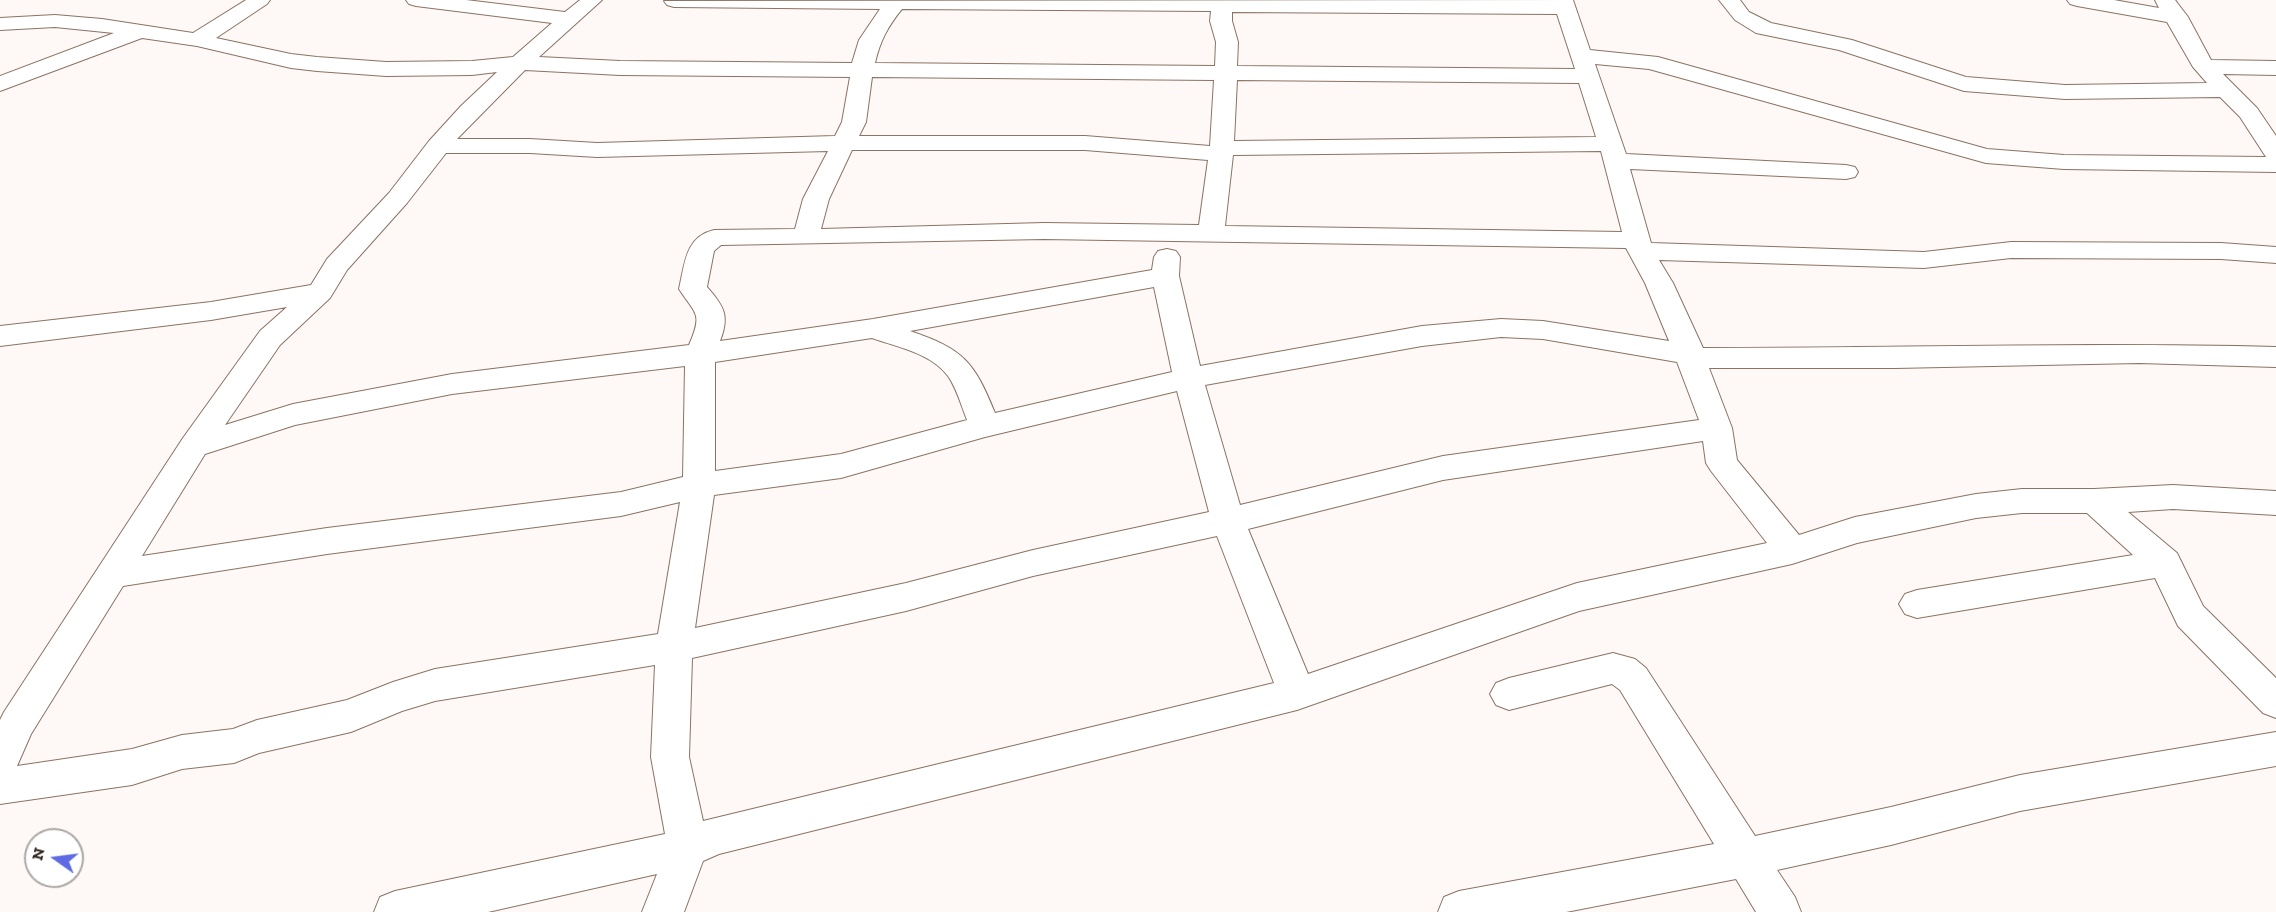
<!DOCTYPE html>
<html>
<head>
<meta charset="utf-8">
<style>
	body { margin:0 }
	#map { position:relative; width:2276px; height:912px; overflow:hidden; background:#fef9f6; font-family:"Zilla Slab",serif }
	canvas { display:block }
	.north { position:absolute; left:24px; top:828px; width:60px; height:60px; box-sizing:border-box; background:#fff; border:2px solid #aca8a6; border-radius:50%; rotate:284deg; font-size:16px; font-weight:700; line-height:24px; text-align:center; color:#2f2620 }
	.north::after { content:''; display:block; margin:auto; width:21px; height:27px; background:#5e6be3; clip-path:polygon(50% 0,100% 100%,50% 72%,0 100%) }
</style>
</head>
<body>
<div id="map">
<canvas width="2276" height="912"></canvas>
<div class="north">N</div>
</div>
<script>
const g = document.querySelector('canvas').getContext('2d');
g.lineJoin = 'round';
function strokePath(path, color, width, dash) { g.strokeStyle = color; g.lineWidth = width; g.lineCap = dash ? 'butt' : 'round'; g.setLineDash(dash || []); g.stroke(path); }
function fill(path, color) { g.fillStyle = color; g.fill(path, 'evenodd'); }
const street = new Path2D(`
	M 246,0 L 270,0 L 267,4 L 216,38 L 291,54 L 317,57 L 386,62 L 472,61 L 513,57 L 552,23 L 416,6 L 409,4 L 406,0 L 466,0 L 565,12 L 580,0 L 602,0 L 539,57 L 620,61 L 852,63 L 859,40 L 880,9 L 674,7 L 667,5 L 664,1 L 1573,0 L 1590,50 L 1658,57 L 1987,149 L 2064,155 L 2266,157 L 2240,117 L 2220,97 L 2065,99 L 1964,91 L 1839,50 L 1756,33 L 1735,20 L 1719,0 L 1740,0 L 1749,12 L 1771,23 L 1852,40 L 1966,77 L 2065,85 L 2207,83 L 2193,67 L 2167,22 L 2077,6 L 2070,4 L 2067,0 L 2114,0 L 2159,8 L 2155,0 L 2175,0 L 2188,17 L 2211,60 L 2276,61 L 2276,75 L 2223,74 L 2257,108 L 2276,136 L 2276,172 L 2064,169 L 1986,163 L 1649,69 L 1595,64 L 1626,154 L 1846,165 L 1855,167 L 1858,172 L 1855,177 L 1846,179 L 1630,169 L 1651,243 L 1924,252 L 2011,242 L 2221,243 L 2276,247 L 2276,263 L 2221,259 L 2011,258 L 1924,268 L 1659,260 L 1673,283 L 1703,348 C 1894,348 2085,342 2276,347 L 2276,367 L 2139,363 L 1895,368 L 1709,368 L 1732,428 L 1737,460 L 1799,535 L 1855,517 L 1976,494 L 2022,489 L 2094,489 L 2173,485 L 2276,491 L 2276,515 L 2173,509 L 2128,512 L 2177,553 L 2203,606 L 2276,678 L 2276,718 L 2263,713 L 2178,626 L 2155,578 L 1917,618 L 1905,614 L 1899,604 L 1905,594 L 1917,590 L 2133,555 L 2087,513 L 2022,513 L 1976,518 L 1857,543 L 1792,564 L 1579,611 L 1297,710 L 719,854 L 703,861 L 684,912 L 642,912 L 657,874 L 488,912 L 374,912 L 380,897 L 395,891 L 665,834 L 651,757 L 655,665 L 435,701 L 402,711 L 351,732 L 259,753 L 234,763 L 182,769 L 132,785 L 0,804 L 0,720 L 4,712 L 183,438 L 260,331 L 287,307 L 211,320 L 0,346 L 0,326 L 211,302 L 311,285 L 327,259 L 389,193 L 429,141 L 461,106 L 497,72 L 472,75 L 386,76 L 317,71 L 291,68 L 197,46 L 142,38 L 0,91 L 0,76 L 114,33 L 55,27 L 0,30 L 0,18 L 55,15 L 102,19 L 193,33 ZM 902,9 L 1211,11 L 1210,21 L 1216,42 L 1215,66 L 875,63 C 880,41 888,26 902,9 ZM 1232,12 L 1557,14 L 1575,69 L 1237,66 L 1238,42 L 1232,21 ZM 525,70 L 620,75 L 850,77 L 842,122 L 835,136 L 597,143 L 530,139 L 457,139 ZM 872,77 L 1214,80 L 1210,146 L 1085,136 L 859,136 L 866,122 ZM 1237,80 L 1579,83 L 1596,137 L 1234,141 ZM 852,150 L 1085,150 L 1208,160 L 1199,225 L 1044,223 L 821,229 L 829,199 ZM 828,151 L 803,199 L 795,229 L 714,230 C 685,237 685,263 679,289 C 696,315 703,313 689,345 L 452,374 L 293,404 L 225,425 L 280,345 L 330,298 L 347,270 L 407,203 L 446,153 L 530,153 L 597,157 ZM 1601,151 L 1622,232 L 1225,226 L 1233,155 ZM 1044,239 L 1626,248 L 1645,283 L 1669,341 L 1543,321 L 1501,319 L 1422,326 L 1200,366 L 1179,276 L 1180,257 L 1176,251 L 1167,249 L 1158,251 L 1154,257 L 1152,270 L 873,319 L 720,341 C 730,316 724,306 707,287 L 714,251 L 721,245 ZM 1154,287 L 1172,372 L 995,413 C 974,361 963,349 910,331 ZM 1501,337 L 1543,339 L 1677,362 L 1699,420 L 1443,456 L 1240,505 L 1205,385 L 1422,346 ZM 872,338 C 897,347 931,353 948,376 C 957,389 961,405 967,420 L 841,454 L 715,471 L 715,362 ZM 685,366 L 683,477 L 621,492 L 327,528 L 142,556 L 205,454 L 295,425 L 452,394 ZM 1177,391 L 1209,512 L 1033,550 L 906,583 L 695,628 L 714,495 L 841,478 L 985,437 ZM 1703,441 L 1706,463 L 1711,471 L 1767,543 L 1577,583 L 1308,674 L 1248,529 L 1443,480 ZM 680,502 L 658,634 L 435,669 L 393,682 L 347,700 L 257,720 L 233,729 L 182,735 L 132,749 L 17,766 L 31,734 L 123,586 L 327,554 L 621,516 ZM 1217,536 L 1274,683 L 703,821 L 689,757 L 692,658 L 906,611 L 1033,576 Z
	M 1613,653 L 1635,659 L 1646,668 L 1755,836 L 1891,807 L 2020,775 L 2276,732 L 2276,766 L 2020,811 L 1891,845 L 1777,870 L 1795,897 L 1801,912 L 1756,912 L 1736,879 L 1566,912 L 1438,912 L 1444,897 L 1459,891 L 1714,844 L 1620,690 L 1612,684 L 1509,710 L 1496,705 L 1490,694 L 1496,683 L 1509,678 Z`);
strokePath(street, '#8a7364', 2);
fill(street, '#fff');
</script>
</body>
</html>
